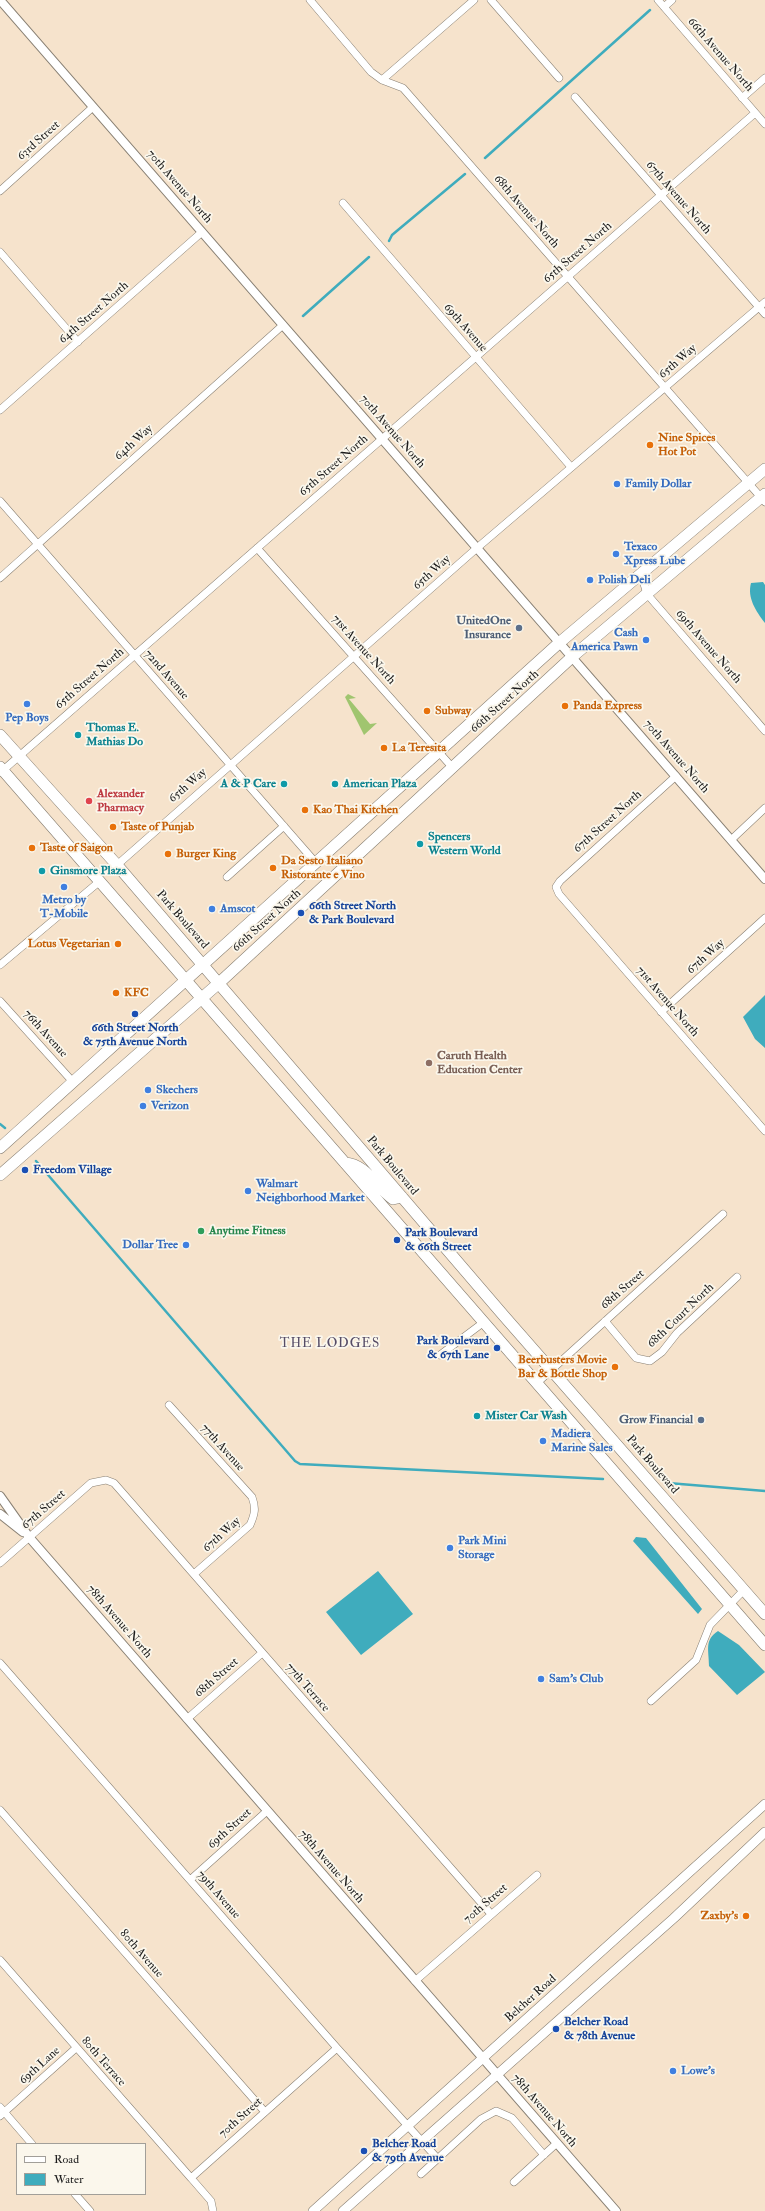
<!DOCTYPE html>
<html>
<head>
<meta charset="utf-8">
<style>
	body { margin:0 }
	#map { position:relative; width:765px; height:2211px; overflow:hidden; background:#f6e3cc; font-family:"IM FELL Double Pica",serif }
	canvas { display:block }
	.legend { position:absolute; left:16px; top:2143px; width:130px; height:52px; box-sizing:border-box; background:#fbf7ec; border:1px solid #a29f99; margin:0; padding:5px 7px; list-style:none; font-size:12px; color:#1c1c1c }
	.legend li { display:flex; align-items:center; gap:8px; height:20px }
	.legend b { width:20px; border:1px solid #a29f99 }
</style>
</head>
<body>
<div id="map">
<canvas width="765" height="2211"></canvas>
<ul class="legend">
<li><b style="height:5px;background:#fff"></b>Road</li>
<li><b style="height:11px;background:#3facbd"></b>Water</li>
</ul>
</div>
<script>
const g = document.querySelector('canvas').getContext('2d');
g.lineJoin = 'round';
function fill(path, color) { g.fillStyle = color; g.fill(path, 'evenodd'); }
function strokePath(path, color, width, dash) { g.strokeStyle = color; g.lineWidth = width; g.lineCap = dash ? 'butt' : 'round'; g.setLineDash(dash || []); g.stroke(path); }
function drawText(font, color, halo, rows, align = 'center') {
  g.font = font + ' "IM FELL Double Pica",serif'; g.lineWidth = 3.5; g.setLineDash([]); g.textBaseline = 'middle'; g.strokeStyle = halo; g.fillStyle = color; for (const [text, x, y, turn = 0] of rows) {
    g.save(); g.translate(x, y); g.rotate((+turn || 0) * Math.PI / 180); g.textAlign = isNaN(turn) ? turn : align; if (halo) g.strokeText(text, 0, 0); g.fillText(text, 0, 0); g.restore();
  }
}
fill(new Path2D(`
	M 348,694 L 356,698 L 349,699 L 370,724 L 377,723 L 364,735 L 345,697 Z`), '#a0c56f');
fill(new Path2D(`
	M 763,582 L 765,585 L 765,623 C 756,611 747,598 751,583 Z
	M 765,995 L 765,1048 L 755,1039 L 743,1017 Z
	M 636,1537 L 646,1538 L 702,1609 L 698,1614 L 633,1541 Z
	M 378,1571 L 413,1614 L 361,1655 L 326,1612 Z
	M 718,1631 L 739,1645 L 765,1672 L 737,1695 L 709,1666 C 709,1650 704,1640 718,1631 Z`), '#3facbd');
strokePath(new Path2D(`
	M 485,158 L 650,10
	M 389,241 L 392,235 L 465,174
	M 303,316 L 369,257
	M 0,1124 L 5,1128
	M 36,1161 L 295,1461 L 300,1464 L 603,1479
	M 668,1483 L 765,1491`), '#3facbd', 2.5);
const minor = new Path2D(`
	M 310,0 L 371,72 L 382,80 L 403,88 L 765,502
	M 491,0 L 559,78
	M 658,0 L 765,124
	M 664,7 L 672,0
	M 382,80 L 474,0
	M 575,97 L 765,314
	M 742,98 L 765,78
	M 0,191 L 93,107
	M 343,203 L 571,467
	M 0,252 L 78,342
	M 0,410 L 202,232
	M 0,501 L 316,863
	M 257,548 L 452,767
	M 641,574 L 647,594 L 765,731
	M 0,578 L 283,325
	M 1,772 L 755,113
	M 676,776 L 560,881 L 556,887 L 559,894 L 765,1131
	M 731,840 L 765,808
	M 117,865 L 477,548 L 765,302
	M 227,877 L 284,826
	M 0,965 L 100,881
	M 0,1001 L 73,1082
	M 661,1012 L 765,918
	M 605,1321 L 636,1358 L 650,1361 L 662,1352 L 677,1333 L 737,1277
	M 440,1355 L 484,1322
	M 537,1383 L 723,1214
	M 169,1405 L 252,1497 C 256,1508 255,1514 250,1525 L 194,1574
	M 0,1563 L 91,1483 L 106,1480 L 114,1483 L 491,1914
	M 0,1663 L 337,2048 L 438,2159
	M 651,1701 L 696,1660 L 710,1625 L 744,1590
	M 187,1719 L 262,1653
	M 0,1810 L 265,2112
	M 190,1880 L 267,1811
	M 0,1960 L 191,2178
	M 415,1981 L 537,1875
	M 0,2107 L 32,2144
	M 0,2116 L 76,2048
	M 421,2174 L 481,2119 L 496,2111 L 512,2118 L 544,2155
	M 514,2182 L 557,2143
	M 75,2194 L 90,2211
	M 213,2211 L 211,2201 L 191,2178 L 337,2048`);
const tertiary = new Path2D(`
	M 0,0 L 765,879
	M 0,1496 L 29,1537 L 616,2211
	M 0,1514 L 23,1532`);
const secondary = new Path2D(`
	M 313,2211 L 765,1804
	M 343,2211 L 674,1918 L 765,1832`);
const primary = new Path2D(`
	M 0,735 L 117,865 L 504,1316 L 765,1614
	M 0,767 L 765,1645
	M 0,1148 L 559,643 L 765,469
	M 345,1163 C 366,1164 377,1188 393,1199 L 402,1197
	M 0,1175 L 219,983 L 572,657 L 765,494`);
strokePath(minor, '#898074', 8);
strokePath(tertiary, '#898074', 10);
strokePath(secondary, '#898074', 10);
strokePath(primary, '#898074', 12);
strokePath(minor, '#fff', 7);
strokePath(tertiary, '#fff', 8);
strokePath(secondary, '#fff', 9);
strokePath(primary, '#fff', 11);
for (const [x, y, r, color] of [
	[650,445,4,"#e8710a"],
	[617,484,4,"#3f7fe0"],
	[616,554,4,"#3f7fe0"],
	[590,580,4,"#3f7fe0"],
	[519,628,4,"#5c6f8a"],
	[646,640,4,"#3f7fe0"],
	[27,704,4,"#3f7fe0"],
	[565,706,4,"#e8710a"],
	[427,711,4,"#e8710a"],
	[78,735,4,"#0f9aa8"],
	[384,748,4,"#e8710a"],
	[284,784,4,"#0f9aa8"],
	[335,784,4,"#0f9aa8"],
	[89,801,4,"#e0444e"],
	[305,810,4,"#e8710a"],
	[113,827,4,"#e8710a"],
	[420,844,4,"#0f9aa8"],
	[32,848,4,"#e8710a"],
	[168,854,4,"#e8710a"],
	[273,868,4,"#e8710a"],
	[42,871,4,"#0f9aa8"],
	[64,887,4,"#3f7fe0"],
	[212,909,4,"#3f7fe0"],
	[301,913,4,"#1a4fb4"],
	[118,944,4,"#e8710a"],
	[116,993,4,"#e8710a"],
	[135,1014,4,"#1a4fb4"],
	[429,1063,4,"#8d6e63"],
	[148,1090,4,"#3f7fe0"],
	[143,1106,4,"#3f7fe0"],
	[25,1170,4,"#1a4fb4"],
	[248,1191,4,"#3f7fe0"],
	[201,1231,4,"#2e9e5b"],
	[397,1240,4,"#1a4fb4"],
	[186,1245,4,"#3f7fe0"],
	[497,1348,4,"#1a4fb4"],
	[615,1367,4,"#e8710a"],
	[477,1416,4,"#0f9aa8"],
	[701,1420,4,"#5c6f8a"],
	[543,1441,4,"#3f7fe0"],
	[450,1548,4,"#3f7fe0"],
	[541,1679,4,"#3f7fe0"],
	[746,1916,4,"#e8710a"],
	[556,2029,4,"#1a4fb4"],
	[673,2071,4,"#3f7fe0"],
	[364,2151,4,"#1a4fb4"]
]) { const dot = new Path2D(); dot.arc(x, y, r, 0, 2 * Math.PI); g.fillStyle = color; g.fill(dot); strokePath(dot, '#fbf7ec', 1.5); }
drawText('12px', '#1c1c1c', '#fbf7ec', [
	["66th Avenue North",720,55,49],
	["63rd Street",39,141,-42],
	["70th Avenue North",179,187,49],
	["67th Avenue North",678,198,49],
	["68th Avenue North",526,212,49],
	["65th Street North",578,253,-41],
	["64th Street North",94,313,-41],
	["69th Avenue",465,328,49],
	["65th Way",678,362,-41],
	["70th Avenue North",392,432,49],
	["64th Way",134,443,-42],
	["65th Street North",334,466,-41],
	["65th Way",432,573,-42],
	["69th Avenue North",708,647,49],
	["71st Avenue North",363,650,48],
	["72nd Avenue",166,675,49],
	["65th Street North",90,679,-41],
	["66th Street North",505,702,-42],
	["70th Avenue North",676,757,49],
	["65th Way",188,786,-41],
	["67th Street North",608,822,-42],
	["Park Boulevard",182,920,49],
	["66th Street North",267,921,-42],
	["67th Way",706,957,-42],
	["71st Avenue North",667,1002,49],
	["76th Avenue",45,1034,48],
	["Park Boulevard",392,1166,50],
	["68th Street",623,1290,-41],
	["68th Court North",681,1316,-44],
	["77th Avenue",222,1448,48],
	["Park Boulevard",652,1465,49],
	["67th Street",44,1510,-41],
	["67th Way",222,1535,-42],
	["78th Avenue North",119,1622,49],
	["68th Street",217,1678,-41],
	["77th Terrace",307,1688,49],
	["69th Street",230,1829,-42],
	["78th Avenue North",331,1867,49],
	["79th Avenue",218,1895,49],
	["70th Street",486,1904,-41],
	["80th Avenue",141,1954,49],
	["Belcher Road",531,1999,-42],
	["80th Terrace",103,2062,49],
	["69th Lane",40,2066,-42],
	["78th Avenue North",544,2111,49],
	["70th Street",241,2118,-42]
]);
drawText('bold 12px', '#c56008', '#fbf7ec', [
	["Nine Spices",658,438],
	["Hot Pot",658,452],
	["Panda Express",573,706],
	["Subway",435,711],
	["La Teresita",392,748],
	["Kao Thai Kitchen",313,810],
	["Taste of Punjab",121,827],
	["Taste of Saigon",40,848],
	["Burger King",176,854],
	["Da Sesto Italiano",281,861],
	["Ristorante e Vino",281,875],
	["Lotus Vegetarian",110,944,"right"],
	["KFC",124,993],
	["Beerbusters Movie",607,1360,"right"],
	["Bar & Bottle Shop",607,1374,"right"],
	["Zaxby's",738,1916,"right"]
], 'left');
drawText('bold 12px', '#366cbe', '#fbf7ec', [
	["Family Dollar",625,484],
	["Texaco",624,547],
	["Xpress Lube",624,561],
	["Polish Deli",598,580],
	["Cash",638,633,"right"],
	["America Pawn",638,647,"right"],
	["Pep Boys",27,718,"center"],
	["Metro by",64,900,"center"],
	["T-Mobile",64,914,"center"],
	["Amscot",220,909],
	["Skechers",156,1090],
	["Verizon",151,1106],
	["Walmart",256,1184],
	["Neighborhood Market",256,1198],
	["Dollar Tree",178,1245,"right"],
	["Madiera",551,1434],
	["Marine Sales",551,1448],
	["Park Mini",458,1541],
	["Storage",458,1555],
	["Sam's Club",549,1679],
	["Lowe's",681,2071]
], 'left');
drawText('bold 12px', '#4e5e75', '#fbf7ec', [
	["UnitedOne",511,621],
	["Insurance",511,635],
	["Grow Financial",693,1420]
], 'right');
drawText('bold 12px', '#0d838f', '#fbf7ec', [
	["Thomas E.",86,728],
	["Mathias Do",86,742],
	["A & P Care",276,784,"right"],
	["American Plaza",343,784],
	["Spencers",428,837],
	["Western World",428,851],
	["Ginsmore Plaza",50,871],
	["Mister Car Wash",485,1416]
], 'left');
drawText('bold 12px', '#be3a42', '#fbf7ec', [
	["Alexander",97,794],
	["Pharmacy",97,808]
], 'left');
drawText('bold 12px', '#164399', '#fbf7ec', [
	["66th Street North",309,906],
	["& Park Boulevard",309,920],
	["66th Street North",135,1028,"center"],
	["& 75th Avenue North",135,1042,"center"],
	["Freedom Village",33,1170],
	["Park Boulevard",405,1233],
	["& 66th Street",405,1247],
	["Park Boulevard",489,1341,"right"],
	["& 67th Lane",489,1355,"right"],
	["Belcher Road",564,2022],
	["& 78th Avenue",564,2036],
	["Belcher Road",372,2144],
	["& 79th Avenue",372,2158]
], 'left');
drawText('bold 12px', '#785e54', '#fbf7ec', [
	["Caruth Health",437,1056],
	["Education Center",437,1070]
], 'left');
drawText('bold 12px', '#27864d', '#fbf7ec', [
	["Anytime Fitness",209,1231]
], 'left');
g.letterSpacing = '1px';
drawText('13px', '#564c66', '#fbf7ec', [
	["THE LODGES",330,1344]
]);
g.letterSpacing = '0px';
</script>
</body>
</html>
